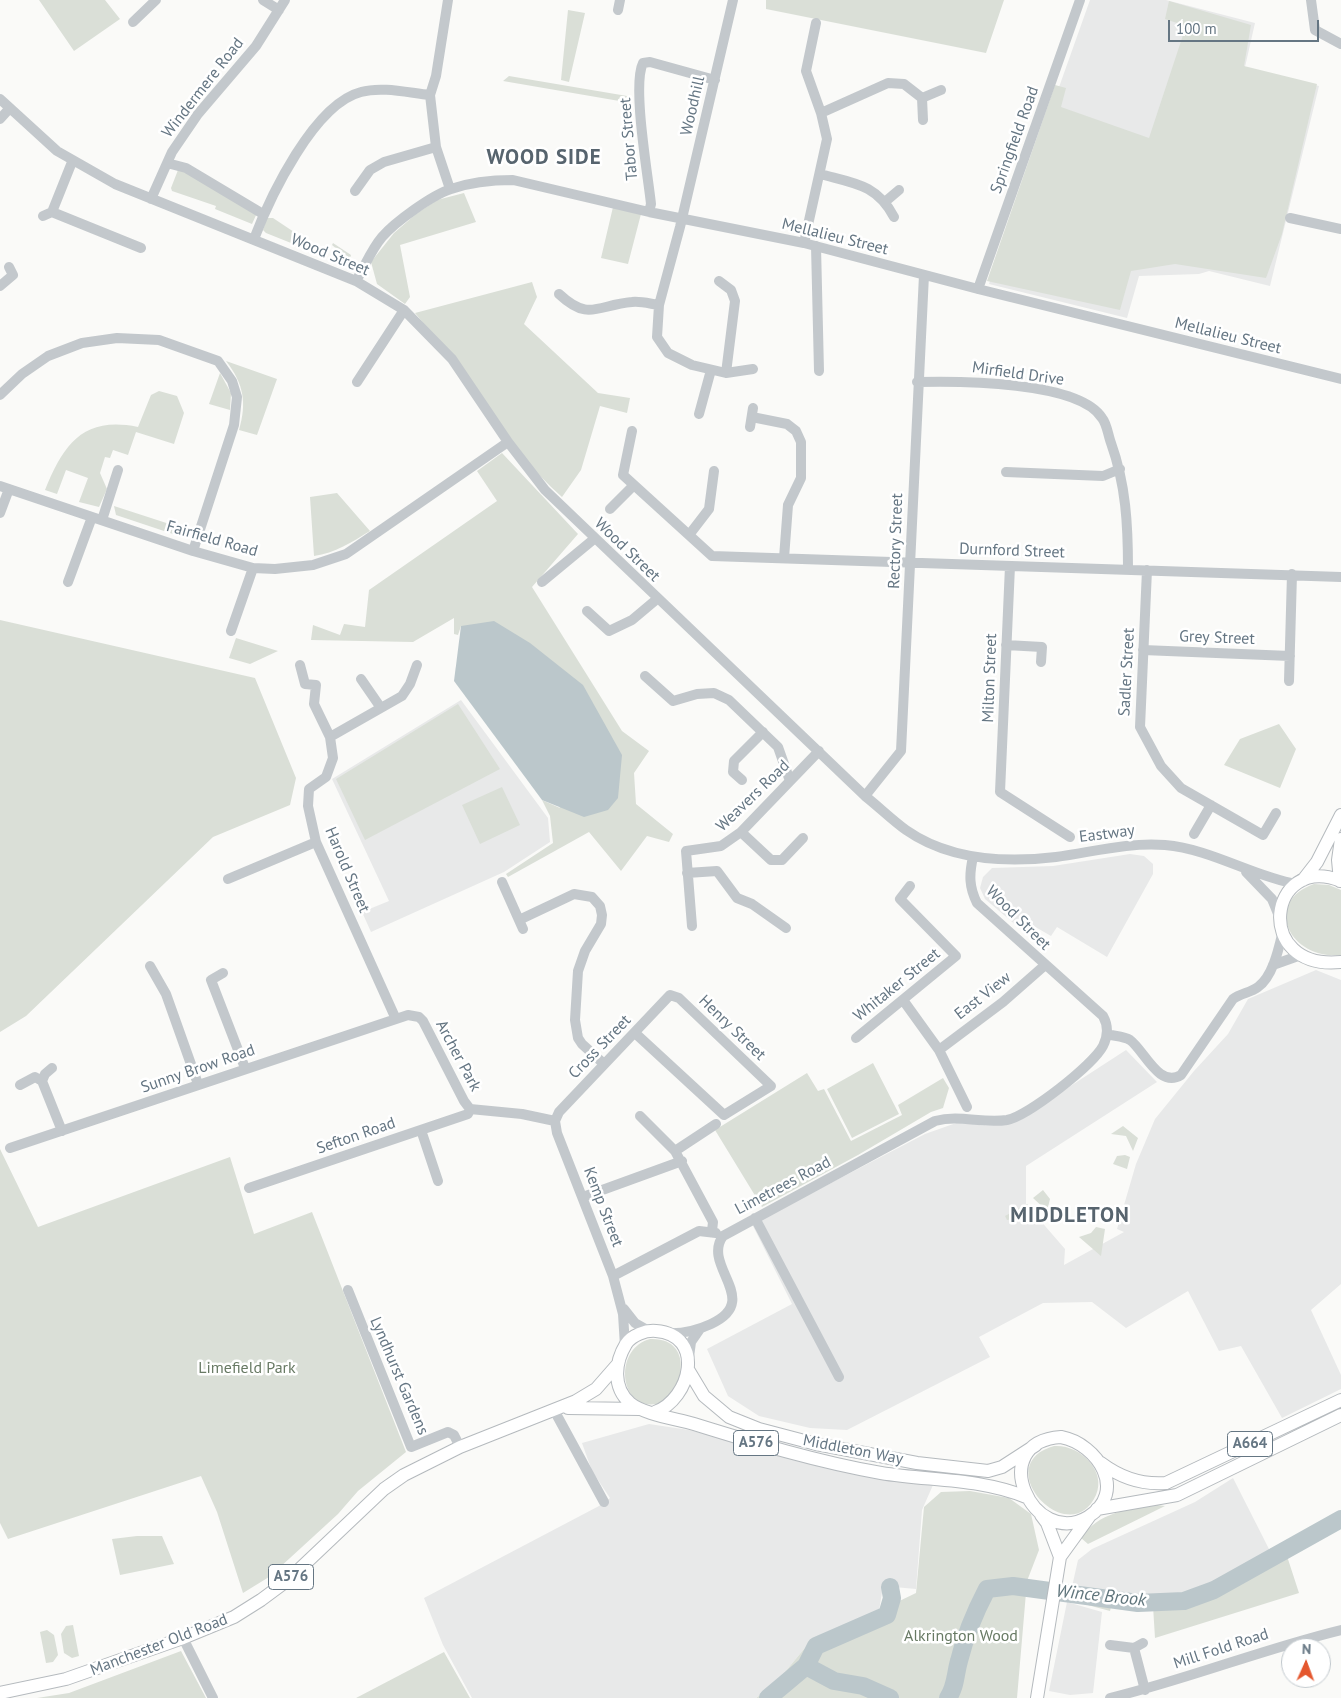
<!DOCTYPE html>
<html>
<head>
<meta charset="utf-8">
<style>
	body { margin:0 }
	#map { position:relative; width:1341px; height:1698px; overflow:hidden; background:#fafaf8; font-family:"PT Sans",sans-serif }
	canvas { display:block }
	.north { position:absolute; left:1281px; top:1638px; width:50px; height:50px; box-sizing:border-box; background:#fff; border:1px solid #c1c8cd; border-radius:50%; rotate:2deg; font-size:14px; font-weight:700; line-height:20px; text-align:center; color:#657683 }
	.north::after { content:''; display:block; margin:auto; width:18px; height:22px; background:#e4572e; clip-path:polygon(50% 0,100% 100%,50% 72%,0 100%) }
	.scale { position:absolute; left:1168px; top:20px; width:151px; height:22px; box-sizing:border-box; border:2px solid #657683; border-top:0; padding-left:6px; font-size:15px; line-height:18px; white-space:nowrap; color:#657683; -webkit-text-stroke:4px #fff; paint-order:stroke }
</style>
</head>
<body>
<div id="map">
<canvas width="1341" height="1698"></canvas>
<div class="north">N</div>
<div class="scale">100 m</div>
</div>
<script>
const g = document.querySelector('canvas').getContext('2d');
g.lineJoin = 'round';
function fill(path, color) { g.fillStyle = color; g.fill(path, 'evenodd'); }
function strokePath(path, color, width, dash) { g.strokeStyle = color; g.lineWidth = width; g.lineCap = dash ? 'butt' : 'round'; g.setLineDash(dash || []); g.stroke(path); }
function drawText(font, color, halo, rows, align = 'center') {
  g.font = font + ' "PT Sans",sans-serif'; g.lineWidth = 5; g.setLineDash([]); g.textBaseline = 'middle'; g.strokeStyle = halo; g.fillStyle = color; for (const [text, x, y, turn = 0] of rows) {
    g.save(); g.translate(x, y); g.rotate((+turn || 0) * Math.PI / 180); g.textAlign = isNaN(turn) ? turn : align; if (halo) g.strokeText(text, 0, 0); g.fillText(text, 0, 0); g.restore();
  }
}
fill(new Path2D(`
	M 1090,0 L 1166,0 L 1255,23 L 1245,67 L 1319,86 L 1270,286 L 1209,271 L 1199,274 L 1139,276 L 1127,318 L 989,284 Z
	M 461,700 L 548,818 L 550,842 L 504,872 L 371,932 L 362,912 L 389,901 L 332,779 Z
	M 1130,854 L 1144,856 L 1153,864 L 1153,874 L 1107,957 L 1057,927 L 1051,936 L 1032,925 L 1024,932 L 985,899 L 980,888 L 983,877 L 992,868 L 1053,866 Z
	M 1316,970 L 1341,980 L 1341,1284 L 1311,1310 L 1341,1375 L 1341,1389 L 1282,1418 L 1241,1346 L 1219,1351 L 1188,1291 L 1126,1328 L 1092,1302 L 1043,1303 L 979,1337 L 990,1357 L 847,1430 L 810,1428 L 759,1416 L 728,1396 L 707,1349 L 792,1304 L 752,1224 L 925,1134 L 959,1122 L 986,1126 L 1015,1122 L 1126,1050 L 1157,1082 L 1026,1166 L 1026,1204 L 1065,1249 L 1064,1265 L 1124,1232 L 1117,1229 L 1136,1164 L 1155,1119 L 1194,1071 L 1228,1034 L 1248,999 Z
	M 649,1424 L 689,1430 L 840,1469 L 933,1485 L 922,1510 L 916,1589 L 883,1586 L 879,1611 L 804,1649 L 775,1684 L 756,1698 L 472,1698 L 443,1645 L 424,1598 L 599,1506 L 610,1498 L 592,1471 L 582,1443 Z
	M 1233,1478 L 1270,1551 L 1193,1592 L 1158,1599 L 1125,1599 L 1071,1591 L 1078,1560 L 1092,1549 L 1195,1502 Z
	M 1067,1602 L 1102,1612 L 1093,1693 L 1070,1695 L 1049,1691 Z`), '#e8e9e9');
fill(new Path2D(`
	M 39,0 L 105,0 L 120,19 L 74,51 Z
	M 766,0 L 1004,0 L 986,53 L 766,9 Z
	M 1169,1 L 1251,25 L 1244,66 L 1317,84 L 1282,234 L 1266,278 L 1175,264 L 1131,271 L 1120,310 L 987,281 L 1055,85 L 1066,88 L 1061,107 L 1149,138 L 1186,26 L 1165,19 Z
	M 568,10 L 585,13 L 569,82 L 561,80 Z
	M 509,76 L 627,96 L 631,103 L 503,81 Z
	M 178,170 L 186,171 L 257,213 L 252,224 L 215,209 L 216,206 L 172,191 L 171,188 Z
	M 464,193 L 476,222 L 400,245 L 410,297 L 405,304 L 377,284 L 371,262 L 394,233 L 416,214 L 437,200 Z
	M 613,207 L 641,214 L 628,264 L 601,258 Z
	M 267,218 L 273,218 L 312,244 L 310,247 L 316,253 L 266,233 L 263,230 Z
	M 333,243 L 351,255 L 348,265 L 333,260 L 338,250 L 332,245 Z
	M 532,282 L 537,297 L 524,324 L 598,393 L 630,398 L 627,413 L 600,406 L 581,470 L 562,497 C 503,445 465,372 415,313 Z
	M 226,361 L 277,379 L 257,435 L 239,430 C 247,403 244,384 226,361 Z
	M 220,373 L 231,393 L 230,410 L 209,404 Z
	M 159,391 L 177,396 L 184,413 L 174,444 L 136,432 L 128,455 L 113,450 L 110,458 L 105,457 L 100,473 L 107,489 L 99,507 L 79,502 L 88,478 L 66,470 L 57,494 L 45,490 C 64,444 83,416 138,427 L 151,395 Z
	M 502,453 L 578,534 L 532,587 L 622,731 L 649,751 L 634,773 L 636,804 L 673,834 L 669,842 L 647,836 L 621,871 L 589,832 L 508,877 L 506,874 L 553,843 L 550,816 L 542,800 L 560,808 L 461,626 L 458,635 L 454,634 L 454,618 L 413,642 L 311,640 L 313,625 L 340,635 L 344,624 L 365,627 L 369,590 L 497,501 L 477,471 Z
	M 337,493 L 370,531 C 352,542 335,553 314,556 L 310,497 Z
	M 114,506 L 191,531 L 185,538 L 116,515 Z
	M 0,620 L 255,678 L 296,778 L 290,805 L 213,837 L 26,1016 L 0,1032 Z
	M 236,638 L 278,651 L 250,664 L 229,658 Z
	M 458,704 L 500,769 L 365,840 L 336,779 Z
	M 1279,724 L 1296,749 L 1280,788 L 1224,765 L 1240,739 Z
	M 502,787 L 520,825 L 480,844 L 462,805 Z
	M 1314,884 L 1329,885 L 1341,890 L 1341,955 C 1289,960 1262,902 1314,884 Z
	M 873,1063 L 899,1114 L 852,1138 L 827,1089 Z
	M 807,1073 L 818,1091 L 824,1089 L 851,1141 L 902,1115 L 898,1105 L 943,1078 L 949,1088 L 943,1108 L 931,1112 L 858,1155 L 762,1207 L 715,1130 Z
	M 1123,1126 L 1138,1138 L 1133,1151 L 1126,1136 L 1111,1134 Z
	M 0,1149 L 38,1227 L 230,1157 L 254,1234 L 312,1212 L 406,1452 L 358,1491 L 338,1514 L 290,1558 L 269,1577 L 243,1593 L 217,1512 L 201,1476 L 8,1539 L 0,1523 Z
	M 1125,1155 L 1130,1157 L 1127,1169 L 1113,1164 L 1117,1156 Z
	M 1043,1190 L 1050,1199 L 1047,1211 L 1033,1198 Z
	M 1027,1204 L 1029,1206 L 1028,1216 L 1007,1220 L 1005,1216 Z
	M 1096,1227 L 1105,1229 L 1101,1256 L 1079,1237 L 1091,1233 Z
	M 650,1339 C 698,1337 682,1399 656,1404 C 619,1410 613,1349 650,1339 Z
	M 1054,1446 C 1079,1444 1107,1470 1096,1495 C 1070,1553 987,1465 1054,1446 Z
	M 970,1491 L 1009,1498 L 1031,1514 L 1039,1550 L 1027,1581 L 1017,1698 L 756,1698 L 775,1684 L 804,1649 L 814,1642 L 916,1593 L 924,1507 L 941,1492 Z
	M 1157,1505 L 1165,1506 L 1088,1544 L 1081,1538 C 1097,1513 1130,1508 1157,1505 Z
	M 1341,1514 L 1341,1525 L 1286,1553 L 1299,1593 L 1155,1638 L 1153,1606 L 1112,1603 L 1110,1611 L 1069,1600 L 1071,1592 C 1113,1599 1159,1607 1200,1592 C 1226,1583 1250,1566 1274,1553 L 1274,1549 Z
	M 137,1536 L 162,1536 L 174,1564 L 120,1575 L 112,1539 Z
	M 73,1625 L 79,1656 L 72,1658 L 64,1653 L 61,1634 L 66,1626 Z
	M 47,1630 L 54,1635 L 58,1655 L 53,1662 L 46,1663 L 40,1632 Z
	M 181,1651 L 206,1698 L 37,1698 L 69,1693 Z
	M 444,1652 L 470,1698 L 356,1698 Z`), '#dadfd7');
fill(new Path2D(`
	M 494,621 L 530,643 L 583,685 L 622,755 L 618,798 L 608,810 L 584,817 L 542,800 L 454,681 L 461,626 Z`), '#bbc7cb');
strokePath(new Path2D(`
	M 806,1666 L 834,1681 L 863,1686 L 890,1698
	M 768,1698 L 806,1666 L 816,1646 L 887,1615 L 892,1598 L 890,1587
	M 948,1698 C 956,1686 955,1675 959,1661 C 965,1636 975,1612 987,1589 L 1013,1586 L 1138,1603 L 1184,1601 L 1214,1590 L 1341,1519`), '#bbc7cb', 18);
const major = new Path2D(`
	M 1303,880 L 1317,862 L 1341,815
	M 1340,881 L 1338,860 L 1341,839
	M 1341,881 C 1268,852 1252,971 1341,962
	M 689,1371 L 704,1396 L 729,1417 L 759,1429 L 816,1444 L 917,1463 L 988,1471 L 1002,1467 L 1036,1445
	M 568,1408 L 640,1409
	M 655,1412 C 691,1399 706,1335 656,1331 C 646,1330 632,1335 626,1344 C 615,1362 612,1387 630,1403 C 643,1414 677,1419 694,1424 C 755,1443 818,1462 881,1473 C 929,1481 980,1478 1026,1497
	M 1061,1437 C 1098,1444 1128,1492 1088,1517 C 1033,1550 984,1442 1061,1437 Z
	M 1101,1463 C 1121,1478 1141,1485 1166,1483 L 1341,1400
	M 1097,1509 L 1177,1495 L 1341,1415
	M 1041,1515 L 1047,1523 L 1060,1557
	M 0,1693 L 66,1679 L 183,1638 L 234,1617 L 261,1600 L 288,1580 L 384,1489 L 404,1475 L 460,1447 L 576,1401 L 596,1389 L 617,1365
	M 1037,1698 L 1060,1557 L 1089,1517`);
strokePath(major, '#b5babe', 14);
strokePath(new Path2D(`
	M 263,0 L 279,10
	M 448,0 L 436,76 L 430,95 L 436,147 L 450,189
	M 733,0 L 680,227 L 659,305 L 657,337 L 668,353 L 692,365 L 726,373 L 753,369
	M 1311,0 L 1315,30 L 1341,44
	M 618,10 L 620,0
	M 133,22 L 156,0
	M 922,98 L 941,90
	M 0,99 L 57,151 L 115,184 L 356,281 L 404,310 L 452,359 L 508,442 L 545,490 L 865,796 C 879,807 892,820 906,830 C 949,860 1006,863 1056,857 C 1093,852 1128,842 1165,845 C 1211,849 1252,876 1296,884
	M 821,113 L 888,83 L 904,84 L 922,98 L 923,120
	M 0,119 L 10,108
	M 167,163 L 186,168 L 263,214
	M 820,174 C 853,183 877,184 894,217
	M 355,191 L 370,170 L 384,162 L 436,147
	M 151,199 L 172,152 L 198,114 L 256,46 L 285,0
	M 886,201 L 899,190
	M 52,212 L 141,248
	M 649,212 L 651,204 C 648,175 632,85 643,63 L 650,62 L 715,80
	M 43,216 L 52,212 L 72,162
	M 1290,218 L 1341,229
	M 254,239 C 270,197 314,104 361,92 C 382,86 409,93 430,95
	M 804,243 L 827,139 L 821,113 L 806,71 L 816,23
	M 816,246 L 819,371
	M 356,281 C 365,266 371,250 382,237 C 395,222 432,195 451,189 C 471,182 492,180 513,180 L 649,212 L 804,243 L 978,289 L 1341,379
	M 719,281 L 731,290 L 735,301 L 726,373
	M 0,286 L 13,275 L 9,267
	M 978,289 L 1080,0
	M 559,294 C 589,322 597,305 632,302 C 641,301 651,304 659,305
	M 357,382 L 404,310
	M 917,382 C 958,381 1079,381 1102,418 C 1107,424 1108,435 1111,443 C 1126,485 1128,525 1128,569
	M 0,395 L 22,374 L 48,356 L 82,343 L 117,338 L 159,340 L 218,361 L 232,381 L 237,397 L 234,425 L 193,551
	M 699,414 L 711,370
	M 752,417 L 787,424 L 796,431 L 801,442 L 801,478 L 788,505 L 784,558
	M 750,427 L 753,408
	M 632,431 L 623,475 L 712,556 L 1341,577
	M 1006,472 L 1103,476 L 1120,469
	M 0,486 L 193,551 L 253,568 L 275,569 L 313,565 L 346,554 L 508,442
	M 610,509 L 634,485
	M 0,513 L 9,489
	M 102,520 L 118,470
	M 689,535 L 709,509 L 714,471
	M 1010,566 L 1000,792 L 1070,837
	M 1147,570 L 1140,727 L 1161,766 L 1181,788 L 1263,835 L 1276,813
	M 68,582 L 92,517
	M 542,582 L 594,539
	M 587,611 L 609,631 L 632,620 L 657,599
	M 231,631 L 253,568
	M 1006,645 L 1042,647 L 1041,662
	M 1143,650 L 1290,656
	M 300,665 L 305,684 L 316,685 L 314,704 L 330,737 L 333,758 L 326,777 L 309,789 L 308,806 L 316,842 L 395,1017
	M 645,676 L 673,701 L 697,694 L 714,693 L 729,700 L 778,747 L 790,781
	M 361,679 L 381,708
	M 1289,681 L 1292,574
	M 330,737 L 402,696 L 410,684 L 417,665
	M 742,780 L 733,772 L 734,761 L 763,732
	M 865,796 L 901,751 L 924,275
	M 741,832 L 771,860 L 782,860 L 803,838
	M 1194,834 L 1211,805
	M 1246,872 L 1272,899 L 1279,916
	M 687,873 L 717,871 L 737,898 L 752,904 L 786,928
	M 228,879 L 316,842
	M 502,882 L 523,929
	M 519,920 L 574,894 L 592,897 L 600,906 L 602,915 L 601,924 L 585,951 L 578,971 L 575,1020 L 578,1038 L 582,1044 L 604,1064
	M 692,926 L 686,851 L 721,846 L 741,832 L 819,751
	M 1273,965 L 1301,955
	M 150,966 L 166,994 L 198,1084
	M 223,973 L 211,980 L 245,1068
	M 903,1000 L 939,1050 L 967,1107
	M 1107,1034 C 1113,1036 1124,1036 1130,1040 C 1144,1050 1159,1089 1181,1075 L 1233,999 C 1241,993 1250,993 1258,987 C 1272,977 1278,952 1282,935
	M 856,1038 L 956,956 L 900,899 L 910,886
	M 939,1050 L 1003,1002 L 1044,966
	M 42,1081 L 45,1074 L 52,1068
	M 20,1085 L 35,1077 L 42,1081 L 62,1131
	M 640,1116 L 675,1151 L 713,1222 L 712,1231
	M 421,1130 L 438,1181
	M 10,1148 L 408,1015 L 419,1017 L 423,1021 L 464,1101 L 470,1109 L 522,1114 L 555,1121
	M 675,1151 L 716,1124
	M 249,1188 L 468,1114 L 470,1109
	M 583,1197 L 682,1161
	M 755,1218 L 839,1377
	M 613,1276 L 699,1231 L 716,1233
	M 348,1290 L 411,1447 L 448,1432 L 454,1435 L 460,1447
	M 624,1309 L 635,1323 L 649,1331
	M 666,1333 C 682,1334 696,1331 711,1324 C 763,1300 701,1266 723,1236 L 935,1121 C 960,1114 982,1124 1007,1120 C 1028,1116 1093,1065 1103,1046 C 1108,1036 1108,1025 1103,1016 L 977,903 C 969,887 969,875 973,857
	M 625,1346 L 623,1314 L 613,1276 L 557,1133 L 555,1121 L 559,1112 L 670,995 L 679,998 L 771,1086 L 724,1115 L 635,1033
	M 689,1357 L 691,1342 L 700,1329
	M 554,1410 L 604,1502
	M 183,1638 L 213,1698
	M 1110,1645 L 1134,1648 L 1143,1643
	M 1134,1648 L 1145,1690
	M 1110,1698 C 1188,1679 1263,1649 1341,1630`), '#c3c8cc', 10);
strokePath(major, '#fff', 12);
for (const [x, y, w] of [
	[756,1443,45],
	[1250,1444,45],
	[291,1577,45]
]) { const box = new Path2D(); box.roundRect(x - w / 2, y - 12.5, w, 25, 4); g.fillStyle = '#fff'; g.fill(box); strokePath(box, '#657683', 1); }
drawText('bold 15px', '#657683', null, [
	["A576",756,1443],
	["A664",1250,1444],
	["A576",291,1577]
]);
drawText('16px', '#657683', '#fff', [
	["Windermere Road",203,88,-52],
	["Woodhill",693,106,-77],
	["Tabor Street",629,139,-95],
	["Springfield Road",1015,140,-70],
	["Mellalieu Street",835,237,14],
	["Wood Street",330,255,23],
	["Mellalieu Street",1228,336,14],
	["Mirfield Drive",1018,374,8],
	["Fairfield Road",212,539,16],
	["Rectory Street",896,541,-88],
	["Wood Street",627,550,44],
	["Durnford Street",1012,551,2],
	["Grey Street",1217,638,2],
	["Sadler Street",1127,672,-87],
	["Milton Street",990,678,-88],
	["Weavers Road",753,796,-44],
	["Eastway",1107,834,-7],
	["Harold Street",347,870,67],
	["Wood Street",1018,918,45],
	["Whitaker Street",897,985,-39],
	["East View",983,996,-38],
	["Henry Street",732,1028,44],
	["Cross Street",600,1047,-46],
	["Archer Park",458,1056,62],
	["Sunny Brow Road",198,1069,-19],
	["Sefton Road",356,1136,-19],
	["Limetrees Road",783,1186,-28],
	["Kemp Street",603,1207,69],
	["Lyndhurst Gardens",399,1376,67],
	["Middleton Way",853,1450,11],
	["Manchester Old Road",159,1645,-21],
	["Mill Fold Road",1221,1649,-18]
]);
drawText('16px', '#687a64', '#fff', [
	["Limefield Park",247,1368],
	["Alkrington Wood",961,1636]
]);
drawText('italic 18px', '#60757c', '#fff', [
	["Wince Brook",1101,1596,6]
]);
g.letterSpacing = '1px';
drawText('bold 21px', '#57646e', '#fff', [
	["WOOD SIDE",544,158],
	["MIDDLETON",1070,1216]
]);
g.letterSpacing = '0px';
</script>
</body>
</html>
